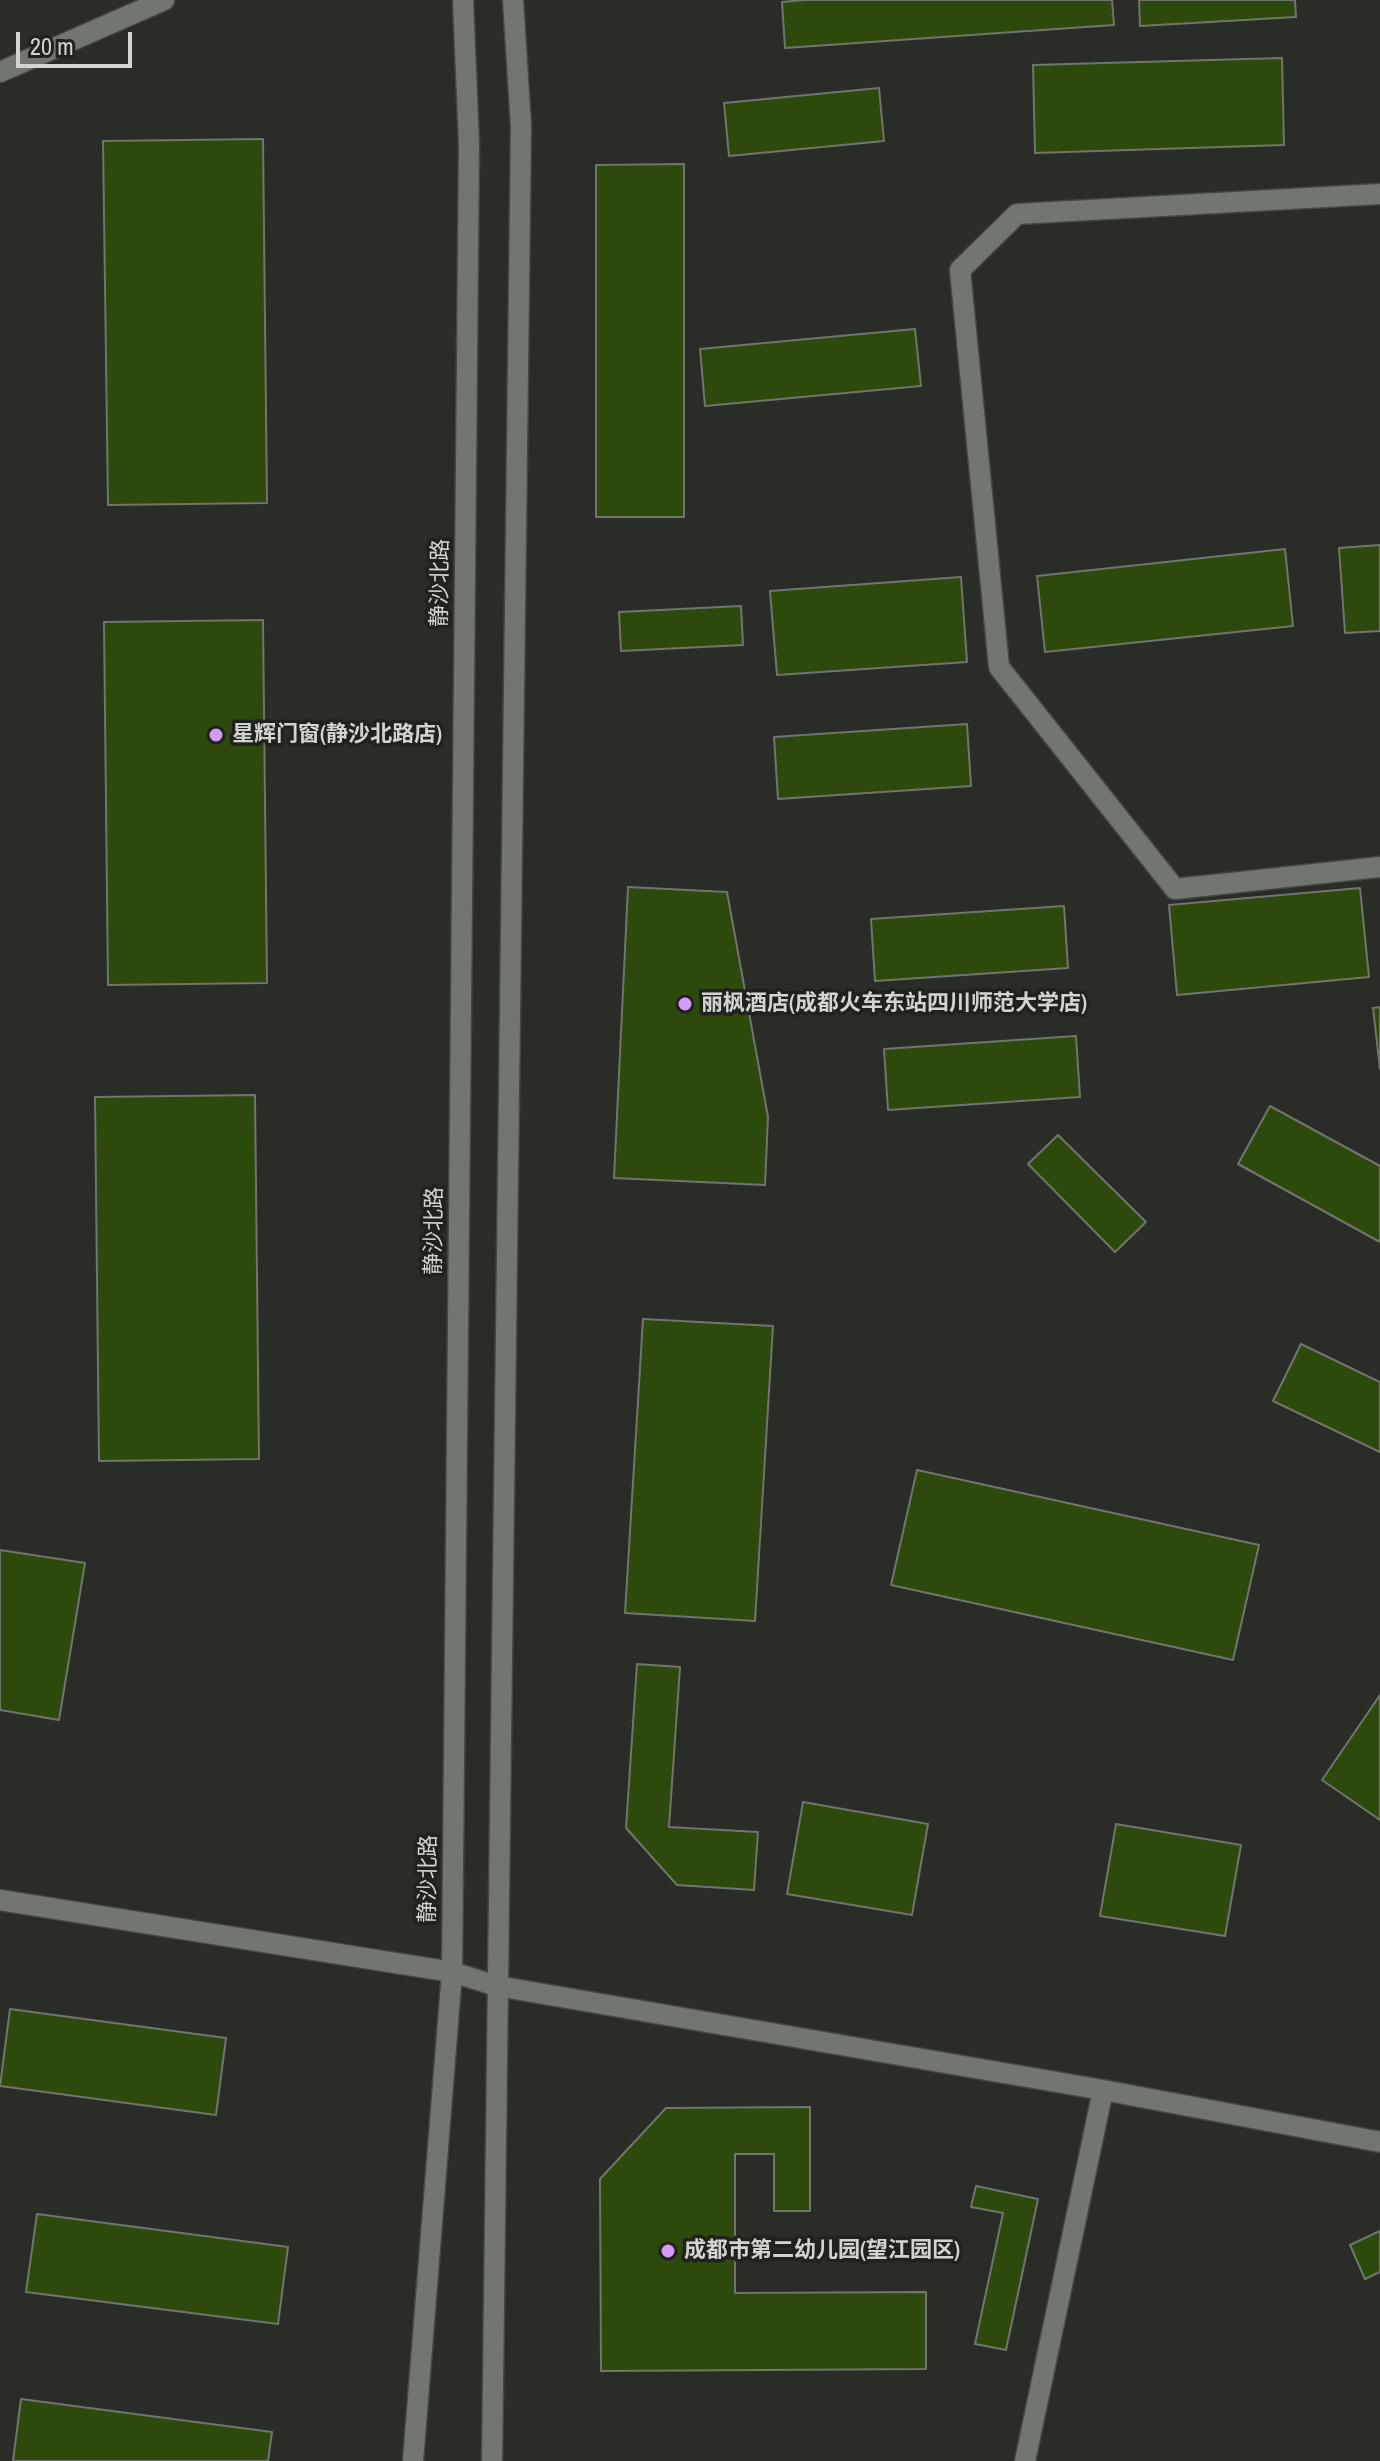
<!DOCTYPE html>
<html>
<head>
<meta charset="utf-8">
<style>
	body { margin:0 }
	#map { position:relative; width:1380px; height:2461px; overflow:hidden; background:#292c27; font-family:"Archivo Narrow",sans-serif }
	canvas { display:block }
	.scale { position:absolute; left:16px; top:32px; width:116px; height:36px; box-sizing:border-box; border:4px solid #d2d4d0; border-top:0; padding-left:10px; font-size:24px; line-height:28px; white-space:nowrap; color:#d2d4d0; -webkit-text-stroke:6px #20231d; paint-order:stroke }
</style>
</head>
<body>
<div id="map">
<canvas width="1380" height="2461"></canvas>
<div class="scale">20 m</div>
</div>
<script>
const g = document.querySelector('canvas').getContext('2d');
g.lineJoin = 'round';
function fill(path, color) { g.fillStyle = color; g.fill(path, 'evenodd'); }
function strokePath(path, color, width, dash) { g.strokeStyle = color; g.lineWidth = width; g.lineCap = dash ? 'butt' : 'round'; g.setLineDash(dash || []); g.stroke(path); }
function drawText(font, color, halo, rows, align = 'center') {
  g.font = font + ' "Archivo Narrow","Noto Sans SC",sans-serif'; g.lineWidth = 7; g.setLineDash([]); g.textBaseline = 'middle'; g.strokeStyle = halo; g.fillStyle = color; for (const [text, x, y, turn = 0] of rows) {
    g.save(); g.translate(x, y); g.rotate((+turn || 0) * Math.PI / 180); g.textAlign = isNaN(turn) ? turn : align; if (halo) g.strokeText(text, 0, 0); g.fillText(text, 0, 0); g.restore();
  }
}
const building = new Path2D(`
	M 804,0 L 1112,0 L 1114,25 L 785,48 L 782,2 Z
	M 1139,0 L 1295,0 L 1296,17 L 1140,26 Z
	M 1282,58 L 1284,145 L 1035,153 L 1033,65 Z
	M 879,88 L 884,141 L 729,156 L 724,103 Z
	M 263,139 L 267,503 L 108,505 L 103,141 Z
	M 684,164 L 684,517 L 596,517 L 596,165 Z
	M 915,329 L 921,386 L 705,406 L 700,349 Z
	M 1380,545 L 1380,631 L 1345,633 L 1339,548 Z
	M 1285,549 L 1293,626 L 1045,652 L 1037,576 Z
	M 961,577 L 967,662 L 777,675 L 770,591 Z
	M 741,606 L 743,645 L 621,651 L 619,612 Z
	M 263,620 L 267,983 L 108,985 L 104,622 Z
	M 967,724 L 971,786 L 778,799 L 774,737 Z
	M 628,887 L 727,892 L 768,1117 L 765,1185 L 614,1178 Z
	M 1360,888 L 1369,977 L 1177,995 L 1169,905 Z
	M 1064,906 L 1068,968 L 875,981 L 871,919 Z
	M 1380,1007 L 1380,1069 L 1373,1008 Z
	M 1076,1036 L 1080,1097 L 888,1110 L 884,1049 Z
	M 255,1095 L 259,1459 L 99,1461 L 95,1097 Z
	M 1270,1106 L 1380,1166 L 1380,1242 L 1238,1164 Z
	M 1058,1135 L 1146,1222 L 1115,1252 L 1028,1164 Z
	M 643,1319 L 773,1326 L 755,1621 L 625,1613 Z
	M 1301,1344 L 1380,1382 L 1380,1452 L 1273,1401 Z
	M 917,1470 L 1259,1545 L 1233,1660 L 891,1585 Z
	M 0,1550 L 85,1563 L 59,1720 L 0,1710 Z
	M 637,1664 L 680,1667 L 669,1827 L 758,1832 L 754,1890 L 677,1885 L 626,1828 Z
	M 1380,1695 L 1380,1820 L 1322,1780 Z
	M 803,1802 L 928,1824 L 912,1915 L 787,1894 Z
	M 1116,1824 L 1241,1845 L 1225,1936 L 1100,1916 Z
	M 10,2009 L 226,2038 L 216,2115 L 0,2086 Z
	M 810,2107 L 810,2211 L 774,2211 L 774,2154 L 735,2154 L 735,2293 L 926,2292 L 926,2369 L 601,2371 L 600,2179 L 666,2108 Z
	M 976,2186 L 1038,2199 L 1006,2350 L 975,2344 L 1003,2213 L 971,2207 Z
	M 37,2214 L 288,2247 L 278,2324 L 26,2292 Z
	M 1380,2231 L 1380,2272 L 1365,2279 L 1350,2245 Z
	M 21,2399 L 272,2432 L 268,2461 L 13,2461 Z`);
fill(building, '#2d490c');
strokePath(building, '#71756e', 2);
const minor = new Path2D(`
	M 0,72 L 164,0
	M 1380,194 L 1017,214 L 960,270 L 999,667 L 1175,889 L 1380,867
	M 0,1900 L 452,1972 L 497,1986 L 1103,2090 L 1380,2142
	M 413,2461 L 452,1972 L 469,144 L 463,0
	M 492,2461 L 521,126 L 513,0
	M 1025,2461 L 1103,2090`);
strokePath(minor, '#444742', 23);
strokePath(minor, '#727670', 20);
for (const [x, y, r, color] of [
	[216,735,8,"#d59bfa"],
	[685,1004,8,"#d59bfa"],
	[668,2251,8,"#d59bfa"]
]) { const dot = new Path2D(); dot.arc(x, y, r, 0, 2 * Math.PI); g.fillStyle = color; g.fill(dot); strokePath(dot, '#20231d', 3); }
drawText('22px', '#d2d4d0', '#20231d', [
	["静沙北路",441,583,-89],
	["静沙北路",435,1231,-89],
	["静沙北路",429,1879,-89]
]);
drawText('bold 22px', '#d2d4d0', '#20231d', [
	["星辉门窗(静沙北路店)",232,735],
	["丽枫酒店(成都火车东站四川师范大学店)",701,1004],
	["成都市第二幼儿园(望江园区)",684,2251]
], 'left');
</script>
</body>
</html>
